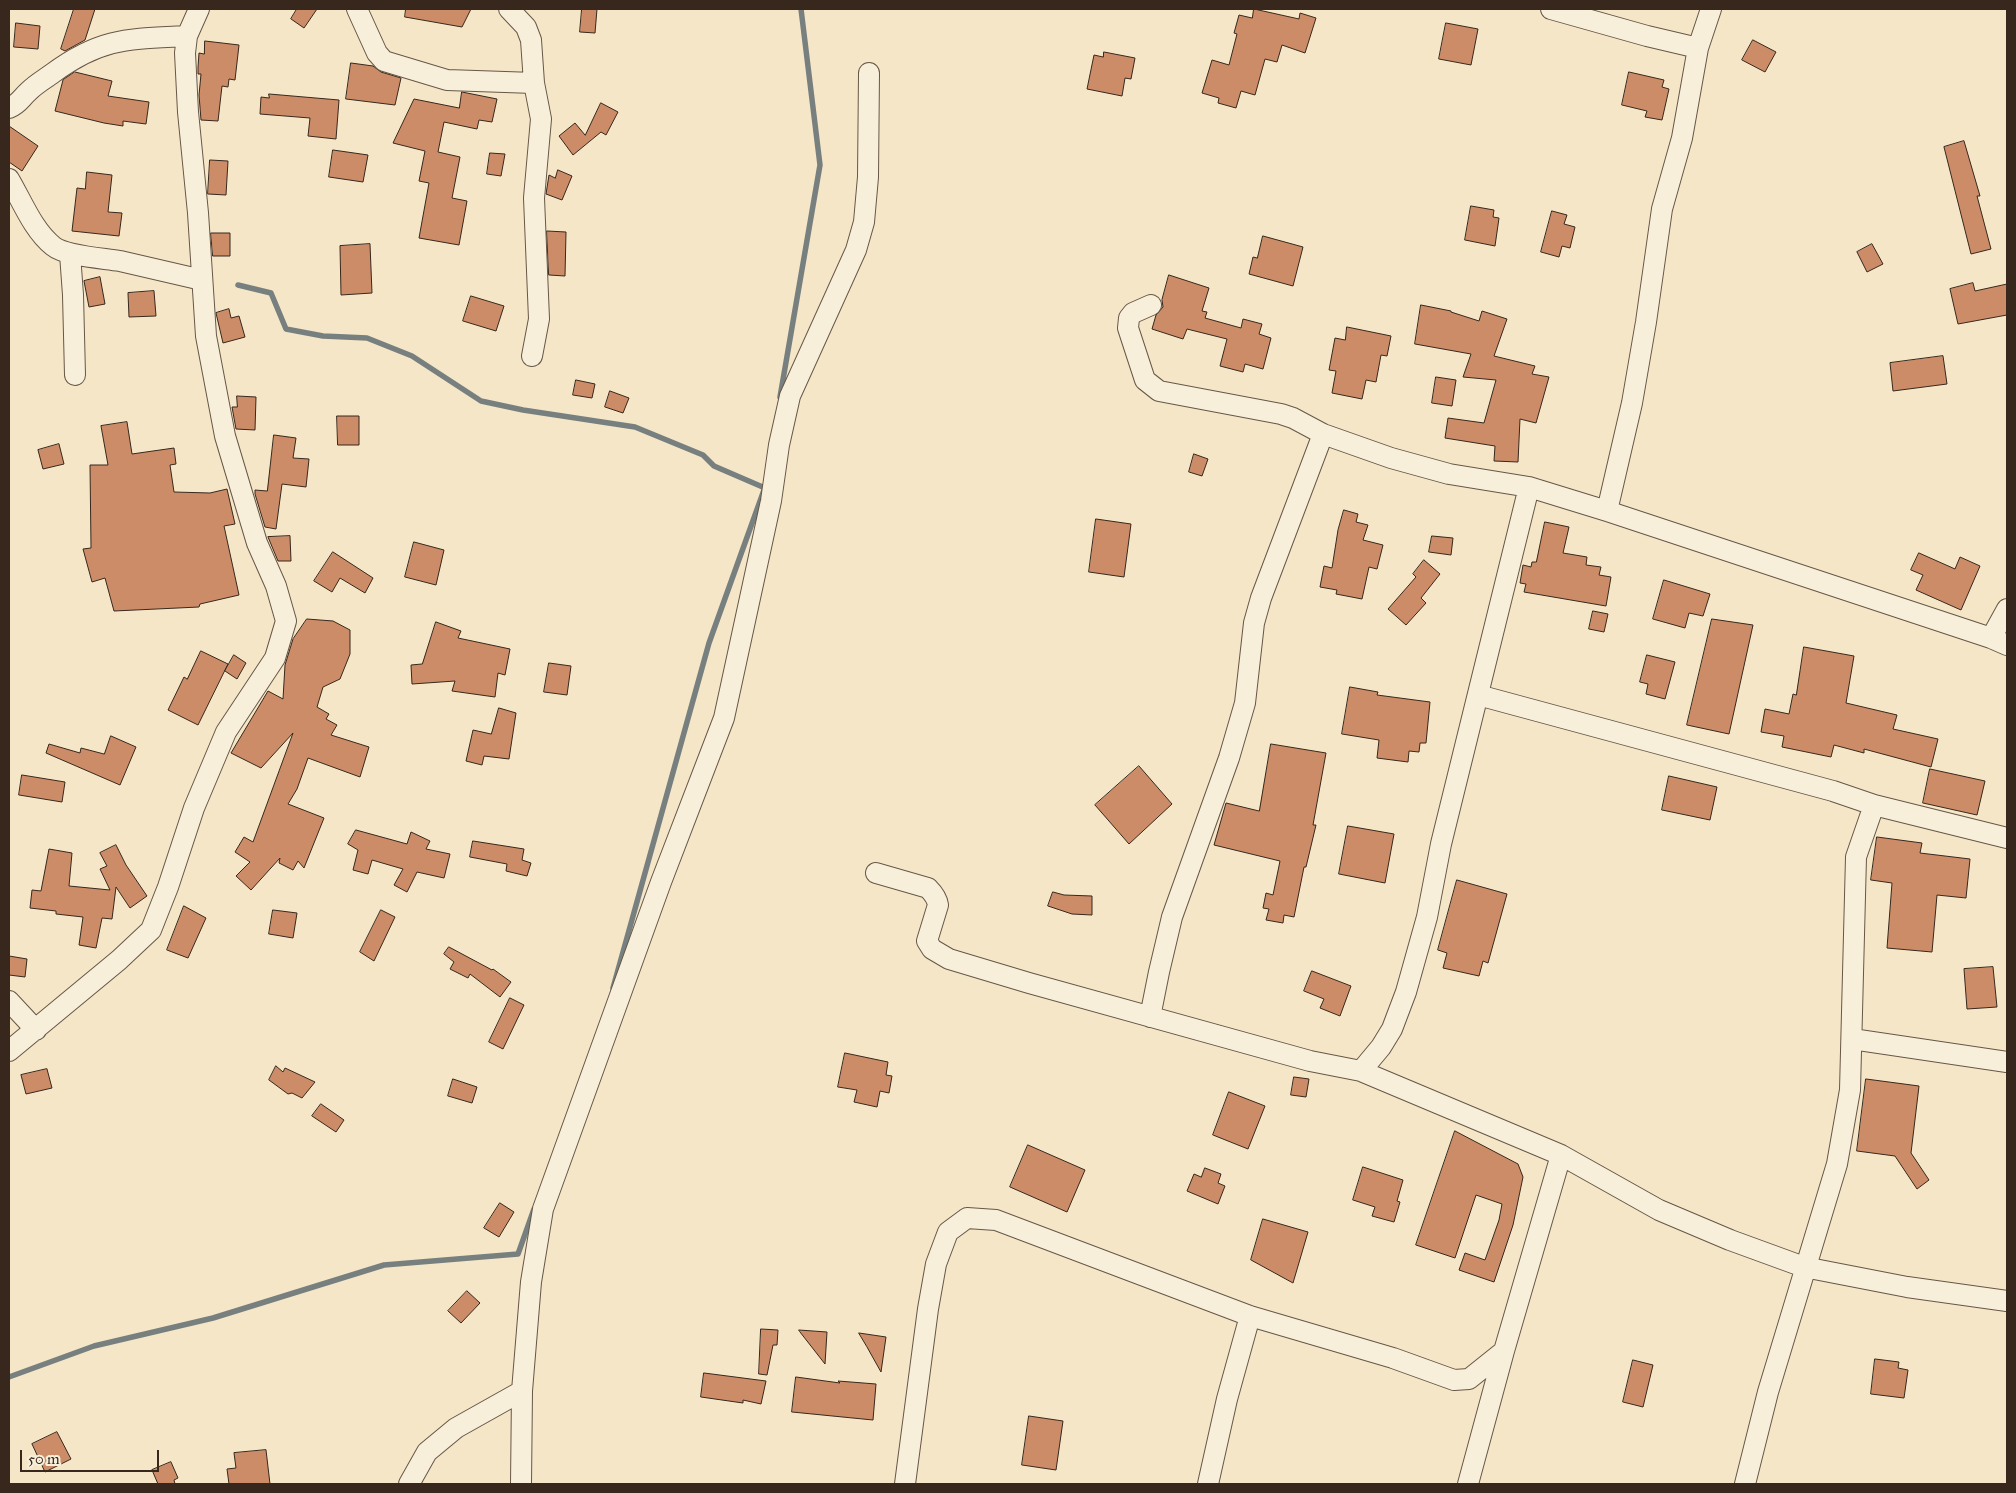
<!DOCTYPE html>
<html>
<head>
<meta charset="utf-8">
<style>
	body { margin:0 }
	#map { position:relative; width:2016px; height:1493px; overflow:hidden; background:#f5e6c8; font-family:"IM FELL Great Primer",serif }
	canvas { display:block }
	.frame { position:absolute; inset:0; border:10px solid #37271c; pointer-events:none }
	.scale { position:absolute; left:20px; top:1450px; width:139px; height:22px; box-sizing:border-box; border:2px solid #37271c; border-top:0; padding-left:6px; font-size:15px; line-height:18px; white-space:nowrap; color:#37271c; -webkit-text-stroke:4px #f8efdb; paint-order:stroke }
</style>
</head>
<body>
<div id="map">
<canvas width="2016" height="1493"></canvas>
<div class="frame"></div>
<div class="scale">50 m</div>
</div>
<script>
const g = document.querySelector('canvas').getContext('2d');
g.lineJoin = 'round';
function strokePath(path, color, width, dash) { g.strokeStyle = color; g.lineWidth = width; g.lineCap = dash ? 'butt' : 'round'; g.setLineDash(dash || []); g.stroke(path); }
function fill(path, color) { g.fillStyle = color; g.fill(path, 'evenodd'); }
strokePath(new Path2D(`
	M 238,285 L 271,293 L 286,329 L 323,336 L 367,338 L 412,356 L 481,401 L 523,410 L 635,427 L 703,455 L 714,466 L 765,488
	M 780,397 L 820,165 L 801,9
	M 613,988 L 709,643 L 764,490
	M 9,1377 L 94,1346 L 213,1318 L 384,1265 L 518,1254 L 534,1209`), '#77807f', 5.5);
const building = new Path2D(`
	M 74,9 L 95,9 L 85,40 L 65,51 L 61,49 Z
	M 297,9 L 317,9 L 304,28 L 291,19 Z
	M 406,9 L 471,9 L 462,27 L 405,17 Z
	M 582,9 L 597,9 L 595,33 L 580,32 Z
	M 1254,9 L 1299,19 L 1300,13 L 1316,18 L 1305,53 L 1282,45 L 1277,62 L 1265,59 L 1255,95 L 1241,91 L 1236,108 L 1218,103 L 1219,98 L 1202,93 L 1212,60 L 1229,65 L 1237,34 L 1234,33 L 1239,15 L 1252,18 Z
	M 16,23 L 40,26 L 38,49 L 14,47 Z
	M 1446,23 L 1478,29 L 1471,65 L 1439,59 Z
	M 1753,40 L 1776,52 L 1765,72 L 1742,60 Z
	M 205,41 L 239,45 L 235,80 L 229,79 L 228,87 L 222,86 L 218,121 L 201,120 L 199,95 L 201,74 L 198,74 L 198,67 L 199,53 L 204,54 Z
	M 1104,52 L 1135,58 L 1131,79 L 1125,78 L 1122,96 L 1087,89 L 1094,55 L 1103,57 Z
	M 351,63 L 373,66 L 381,72 L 401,78 L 395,105 L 346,99 Z
	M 75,72 L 112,81 L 108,96 L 149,102 L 146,124 L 123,121 L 123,126 L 104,123 L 55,111 L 63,80 Z
	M 1629,72 L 1664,80 L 1662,87 L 1669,89 L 1662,120 L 1645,117 L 1647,111 L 1622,105 Z
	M 462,92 L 497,99 L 492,122 L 479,120 L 477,129 L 444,122 L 438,152 L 460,157 L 452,198 L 467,201 L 459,245 L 419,238 L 429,183 L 419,181 L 425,151 L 393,143 L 414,99 L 459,108 Z
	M 269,94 L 339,100 L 336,139 L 308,136 L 310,118 L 260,114 L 261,97 L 269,98 Z
	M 601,103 L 618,112 L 606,135 L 601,132 L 573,155 L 559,136 L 575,123 L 585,135 Z
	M 9,126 L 38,146 L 22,171 L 9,162 Z
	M 1964,141 L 1980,196 L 1977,196 L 1991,249 L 1971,254 L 1944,147 Z
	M 333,150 L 368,155 L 363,182 L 329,177 Z
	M 490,153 L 505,154 L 501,176 L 487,174 Z
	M 210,160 L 228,161 L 226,195 L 208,194 Z
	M 558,170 L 572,176 L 562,200 L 546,194 L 549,175 L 555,178 Z
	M 87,172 L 112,175 L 108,212 L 122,213 L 119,236 L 72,231 L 77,188 L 85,189 Z
	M 1471,206 L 1494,210 L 1493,217 L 1499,218 L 1495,246 L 1465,240 Z
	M 1552,211 L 1567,215 L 1564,224 L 1575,227 L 1570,248 L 1562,246 L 1559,257 L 1541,252 Z
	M 547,231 L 566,232 L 565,276 L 549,275 Z
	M 211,233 L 230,233 L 230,256 L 213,256 Z
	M 1263,236 L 1303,247 L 1293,286 L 1249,274 L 1253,257 L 1257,258 Z
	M 370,244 L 372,293 L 341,295 L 340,246 Z
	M 1872,244 L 1883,264 L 1867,272 L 1857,252 Z
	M 1169,275 L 1209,288 L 1202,311 L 1207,312 L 1205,318 L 1241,328 L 1243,319 L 1262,324 L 1259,334 L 1271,338 L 1263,369 L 1245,364 L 1243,372 L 1220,366 L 1227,339 L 1187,329 L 1183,339 L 1152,329 L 1156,315 L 1163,307 L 1162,300 Z
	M 100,277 L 105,304 L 89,307 L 84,281 Z
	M 1973,283 L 1975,291 L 2007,284 L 2007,315 L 1958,324 L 1950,289 Z
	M 154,291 L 156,316 L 129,317 L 128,293 Z
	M 471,296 L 504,306 L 496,331 L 463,321 Z
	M 1421,305 L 1451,311 L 1451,312 L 1479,321 L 1482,311 L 1507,319 L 1494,356 L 1535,366 L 1532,374 L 1549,377 L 1536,423 L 1520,419 L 1518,462 L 1494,461 L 1495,446 L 1445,438 L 1448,418 L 1484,423 L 1496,380 L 1463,377 L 1471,354 L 1415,344 Z
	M 229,309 L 231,318 L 239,316 L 245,337 L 223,343 L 216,313 Z
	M 1347,327 L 1391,336 L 1387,356 L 1381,355 L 1376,382 L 1366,380 L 1362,399 L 1332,393 L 1336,371 L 1329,370 L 1335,338 L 1345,340 Z
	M 1943,356 L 1947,384 L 1893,391 L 1890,363 Z
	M 1436,377 L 1456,380 L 1452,406 L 1432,403 Z
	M 576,380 L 595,384 L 592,398 L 573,395 Z
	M 610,391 L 629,398 L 623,413 L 605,407 Z
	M 237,396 L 256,397 L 255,430 L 236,429 L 232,407 L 237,407 Z
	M 337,416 L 359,416 L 359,445 L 338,445 Z
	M 127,422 L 132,454 L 174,448 L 176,464 L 170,465 L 174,492 L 210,493 L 227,489 L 235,524 L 224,526 L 239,595 L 200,604 L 199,607 L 114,611 L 105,578 L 92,582 L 83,549 L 91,548 L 90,465 L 108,465 L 101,426 Z
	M 274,435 L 296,438 L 293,458 L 309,459 L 306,487 L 282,484 L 276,529 L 265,527 L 255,494 L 255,490 L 267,491 Z
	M 59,444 L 64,464 L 43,469 L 38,450 Z
	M 1194,454 L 1208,459 L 1202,476 L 1189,472 Z
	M 1344,510 L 1358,514 L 1356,522 L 1368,525 L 1363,540 L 1383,545 L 1377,569 L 1369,567 L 1362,599 L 1336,594 L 1337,590 L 1320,587 L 1324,566 L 1332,568 L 1338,530 Z
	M 1096,519 L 1131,524 L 1124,577 L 1089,572 Z
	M 1545,522 L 1569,527 L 1563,553 L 1587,557 L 1586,565 L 1601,567 L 1599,575 L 1611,577 L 1606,606 L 1524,592 L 1526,584 L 1520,583 L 1523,565 L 1531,567 L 1532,562 L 1536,562 Z
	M 290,536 L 291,561 L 278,561 L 268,537 Z
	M 1432,536 L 1453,538 L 1451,555 L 1429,552 Z
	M 414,542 L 444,550 L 436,585 L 405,577 Z
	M 333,552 L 373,578 L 365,593 L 340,578 L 332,592 L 314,581 Z
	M 1919,553 L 1955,569 L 1960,557 L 1980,566 L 1961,610 L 1916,590 L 1923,575 L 1911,570 Z
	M 1424,560 L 1440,574 L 1421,598 L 1426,603 L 1406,625 L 1388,609 L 1416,577 L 1413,574 Z
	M 1664,580 L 1710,594 L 1703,616 L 1689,613 L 1685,628 L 1653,619 Z
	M 1593,611 L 1608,614 L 1604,632 L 1589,629 Z
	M 307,619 L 333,621 L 350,630 L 350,654 L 340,679 L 323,687 L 317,707 L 329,714 L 326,719 L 337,725 L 331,735 L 369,747 L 360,777 L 308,758 L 297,789 L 288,804 L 324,818 L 304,868 L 298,861 L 293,870 L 279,863 L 280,858 L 251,890 L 236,876 L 250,862 L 235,852 L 244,837 L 253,842 L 293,733 L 261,768 L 231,753 L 268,691 L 283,699 L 285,665 L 293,639 Z
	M 1712,619 L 1753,625 L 1729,734 L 1687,725 Z
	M 436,622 L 461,631 L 458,638 L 510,649 L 505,675 L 498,673 L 495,697 L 452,691 L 455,681 L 412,684 L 411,665 L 422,664 Z
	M 1804,647 L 1854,656 L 1846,703 L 1897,715 L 1893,729 L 1938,739 L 1931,767 L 1864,749 L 1864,753 L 1834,745 L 1831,757 L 1782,747 L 1784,736 L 1761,732 L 1765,709 L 1789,714 L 1793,694 L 1796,695 Z
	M 201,651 L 228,664 L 198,725 L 168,710 L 184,677 L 187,679 Z
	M 234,655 L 246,663 L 237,679 L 225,671 Z
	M 1647,655 L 1675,662 L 1665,699 L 1646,694 L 1648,684 L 1640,682 Z
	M 549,663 L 571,666 L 567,695 L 544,692 Z
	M 1350,687 L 1378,692 L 1377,695 L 1430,702 L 1426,743 L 1420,743 L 1419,752 L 1409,751 L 1408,762 L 1377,758 L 1379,740 L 1342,734 Z
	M 499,708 L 516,713 L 509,759 L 484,756 L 482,765 L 466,761 L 473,730 L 491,734 Z
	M 111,736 L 136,747 L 120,785 L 46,753 L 49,744 L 80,753 L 81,748 L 104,754 Z
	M 1271,744 L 1326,753 L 1313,825 L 1316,825 L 1306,867 L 1304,867 L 1294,917 L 1284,915 L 1283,923 L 1266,920 L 1269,909 L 1263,908 L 1266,893 L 1273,895 L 1280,861 L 1214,845 L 1226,803 L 1259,811 Z
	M 1139,766 L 1172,804 L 1129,844 L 1095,805 Z
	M 1930,769 L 1985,781 L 1977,815 L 1923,803 Z
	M 22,775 L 65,782 L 62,802 L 19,795 Z
	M 1669,776 L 1717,787 L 1710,820 L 1662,810 Z
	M 1348,826 L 1394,834 L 1385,883 L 1339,874 Z
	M 356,830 L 407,844 L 411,832 L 430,841 L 426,849 L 450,854 L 444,878 L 417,872 L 407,892 L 394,885 L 403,869 L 372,860 L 368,874 L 353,870 L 358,850 L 348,844 Z
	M 1877,837 L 1922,843 L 1920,853 L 1970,859 L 1966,898 L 1937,895 L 1932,952 L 1887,948 L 1892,883 L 1871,880 Z
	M 473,841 L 524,849 L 522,860 L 531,863 L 527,876 L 506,871 L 507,864 L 470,857 Z
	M 116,845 L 126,865 L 147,896 L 130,908 L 116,887 L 112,919 L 102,918 L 96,948 L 79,945 L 83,917 L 56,914 L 56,911 L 30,908 L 32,890 L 41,891 L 49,849 L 72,853 L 69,886 L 110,890 L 100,869 L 107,866 L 100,853 Z
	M 1457,880 L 1507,894 L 1488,963 L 1483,961 L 1479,976 L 1443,968 L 1447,953 L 1438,950 Z
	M 1053,892 L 1064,895 L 1092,896 L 1092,915 L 1072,914 L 1048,906 Z
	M 184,906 L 206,918 L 188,958 L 167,950 Z
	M 273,910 L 297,913 L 293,938 L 269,934 Z
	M 381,910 L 395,917 L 374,961 L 360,952 Z
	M 449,947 L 492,970 L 493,969 L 511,982 L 500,997 L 470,974 L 468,978 L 450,969 L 454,962 L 444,954 Z
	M 9,956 L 27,959 L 25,977 L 9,975 Z
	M 1993,967 L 1997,1007 L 1967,1009 L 1964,969 Z
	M 1312,971 L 1351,986 L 1340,1016 L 1320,1008 L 1324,999 L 1304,991 Z
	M 510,998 L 524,1005 L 503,1049 L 489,1042 Z
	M 845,1053 L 888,1062 L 886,1075 L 892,1076 L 889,1093 L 880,1091 L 877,1107 L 854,1102 L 857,1090 L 838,1087 Z
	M 276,1066 L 283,1072 L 285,1068 L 315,1082 L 302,1098 L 292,1093 L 288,1094 L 269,1080 Z
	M 47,1069 L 52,1088 L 26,1094 L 21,1075 Z
	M 1294,1077 L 1309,1079 L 1306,1097 L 1291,1095 Z
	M 453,1079 L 477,1087 L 472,1103 L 448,1096 Z
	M 1866,1079 L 1919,1086 L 1911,1153 L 1929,1180 L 1917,1189 L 1895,1156 L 1857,1151 Z
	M 1229,1092 L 1265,1106 L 1248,1149 L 1213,1135 Z
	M 321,1104 L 344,1120 L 336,1132 L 312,1116 Z
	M 1455,1131 L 1518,1164 L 1523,1177 L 1513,1225 L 1494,1282 L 1459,1270 L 1465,1253 L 1485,1260 L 1499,1220 L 1502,1204 L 1476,1195 L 1455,1258 L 1416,1245 Z
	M 1028,1145 L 1085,1170 L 1067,1212 L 1010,1187 Z
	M 1363,1167 L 1403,1180 L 1397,1201 L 1400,1202 L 1394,1222 L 1372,1216 L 1375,1207 L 1353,1200 Z
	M 1205,1168 L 1221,1174 L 1218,1183 L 1225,1186 L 1218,1204 L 1187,1191 L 1194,1174 L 1201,1177 Z
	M 500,1203 L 514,1212 L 499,1237 L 484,1228 Z
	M 1263,1219 L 1308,1232 L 1293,1283 L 1251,1260 Z
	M 467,1291 L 480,1303 L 461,1323 L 448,1311 Z
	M 761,1329 L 778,1330 L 777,1345 L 773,1345 L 767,1375 L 759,1374 Z
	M 799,1330 L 827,1332 L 825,1364 L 800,1332 Z
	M 859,1333 L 886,1337 L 881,1372 L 867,1347 Z
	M 1875,1359 L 1899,1362 L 1898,1368 L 1908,1370 L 1904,1398 L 1871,1394 Z
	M 1633,1360 L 1653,1365 L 1643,1407 L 1623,1402 Z
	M 704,1373 L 766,1381 L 761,1404 L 743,1400 L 743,1403 L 701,1397 Z
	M 796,1377 L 840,1383 L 838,1381 L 876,1384 L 873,1420 L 792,1412 Z
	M 1029,1416 L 1063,1421 L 1056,1470 L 1022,1465 Z
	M 57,1432 L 71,1459 L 45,1472 L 32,1444 Z
	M 266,1450 L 270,1484 L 229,1484 L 227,1469 L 236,1468 L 234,1453 Z
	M 171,1462 L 178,1478 L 174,1480 L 175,1484 L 158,1484 L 152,1470 Z`);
fill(building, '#cc8c68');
strokePath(building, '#37271c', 1);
const minor = new Path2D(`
	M 357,9 L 377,53 L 384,61 L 447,80 L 534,83
	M 509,9 L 526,27 L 531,40 L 534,83 L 541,119 L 534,198 L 539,319 L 532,356
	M 1551,9 L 1647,36 L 1698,48
	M 9,108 C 19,104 21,98 29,91 C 36,84 45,79 53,73 C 102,37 130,39 187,36
	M 9,179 C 22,201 33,230 53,246 C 65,256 102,258 120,261 C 147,267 175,274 202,280
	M 70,254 L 73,295 L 75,375
	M 1151,305 L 1133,313 L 1129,318 L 1128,328 L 1145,380 L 1159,391 L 1281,414 L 1293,418 L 1323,434 L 1391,458 L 1449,474 L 1529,487 L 1607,511 L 1991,638 L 2007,645
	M 1607,511 L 1632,403 L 1646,322 L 1662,209 L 1682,138 L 1698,48 L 1711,9
	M 1991,638 L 2007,609
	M 1478,695 L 1833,791 L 1874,805 L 2007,838
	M 876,873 L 928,888 C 933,893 937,898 938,905 L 927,941 L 932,949 L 949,959 L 1029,983 L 1310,1061 L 1361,1071 L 1561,1155 L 1659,1210 L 1730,1240 L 1804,1267 L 1907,1287 L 2007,1301
	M 9,1001 L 36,1030
	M 1150,1017 L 1159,972 L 1172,917 L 1229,758 L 1245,703 L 1254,623 L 1261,598 L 1323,434
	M 1852,1039 L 2007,1062
	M 9,1051 L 119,960 L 151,930 L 168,887 L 194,808 L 226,732 L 275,658 L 286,621 L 276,586 L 257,543 L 225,436 L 206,336 L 198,213 L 188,112 L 185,53 L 187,36 L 199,9
	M 1361,1071 L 1381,1047 L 1392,1029 L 1406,992 L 1427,917 L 1441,844 L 1529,487
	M 409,1484 L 427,1452 L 456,1428 L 522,1391
	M 521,1484 L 522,1391 L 531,1282 L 543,1209 L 661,882 L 724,718 L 771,501 L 779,445 L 790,396 L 856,250 L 864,222 L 868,177 L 869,73
	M 905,1484 L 928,1309 L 936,1264 L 948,1232 L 967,1218 L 996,1220 L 1250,1316 L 1393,1358 L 1454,1380 L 1469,1379 L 1504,1351
	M 1208,1484 L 1227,1399 L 1250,1316
	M 1468,1484 L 1504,1351 L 1561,1155
	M 1745,1484 L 1768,1392 L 1837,1164 L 1850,1090 L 1856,857 L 1874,805`);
strokePath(minor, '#665747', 22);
strokePath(minor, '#f8efdb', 20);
</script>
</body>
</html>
